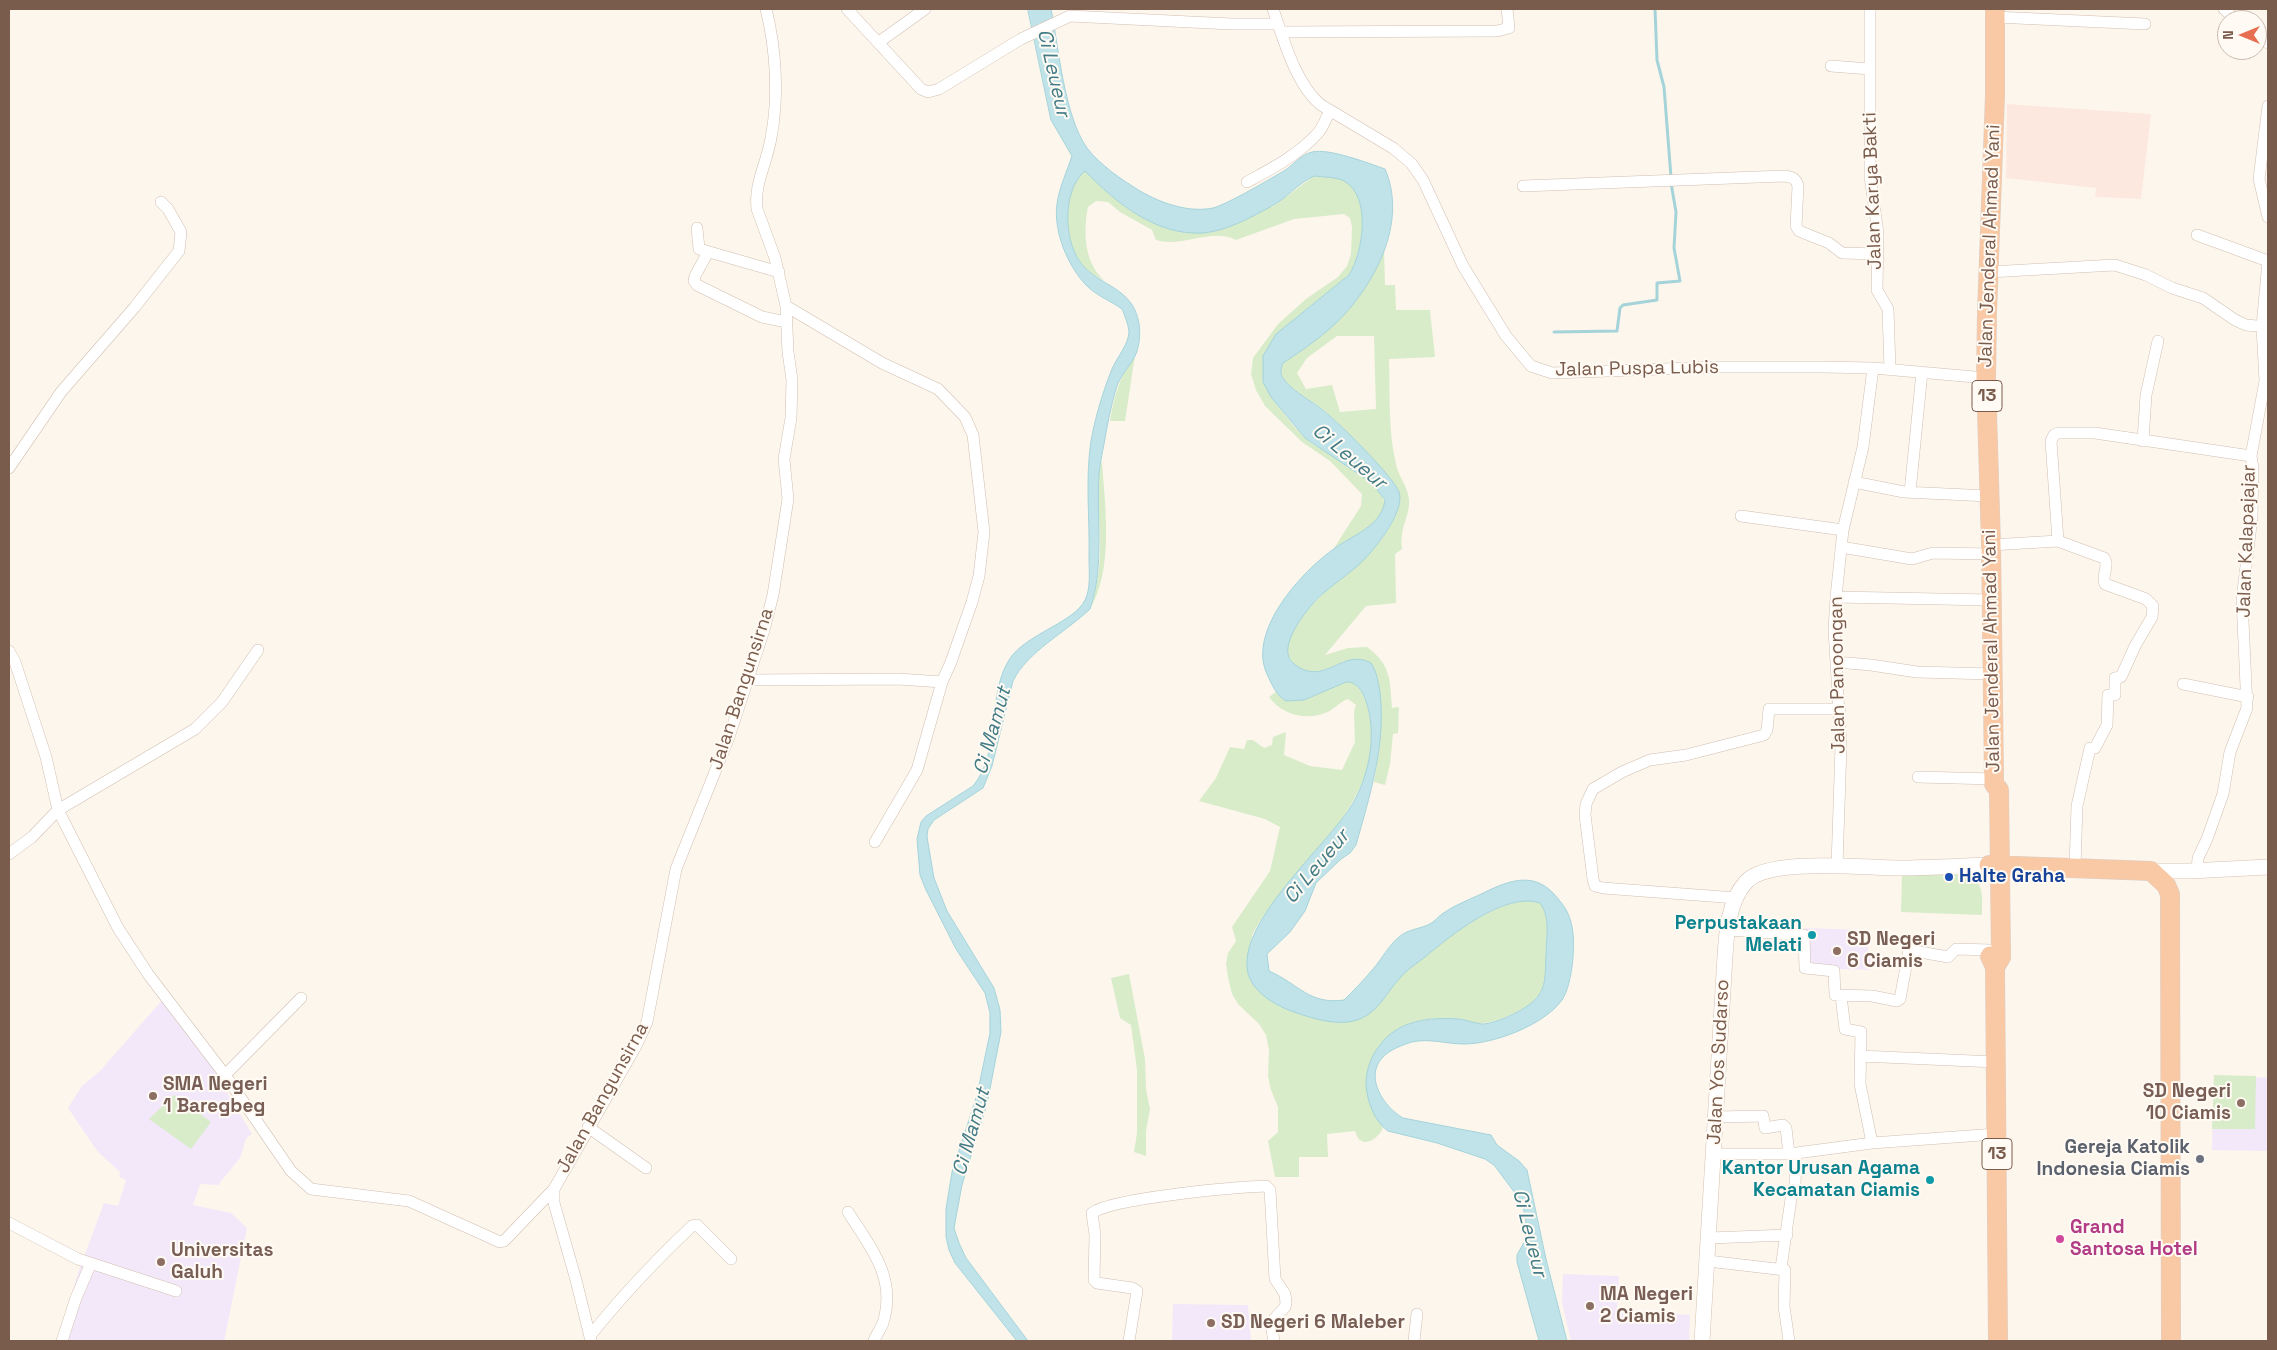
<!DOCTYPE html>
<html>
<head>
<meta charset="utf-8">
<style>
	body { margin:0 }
	#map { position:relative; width:2277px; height:1350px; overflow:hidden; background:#fdf6ec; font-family:"Space Grotesk",sans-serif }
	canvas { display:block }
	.frame { position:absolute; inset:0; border:10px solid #7a5c4d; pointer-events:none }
	.north { position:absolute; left:2217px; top:10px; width:50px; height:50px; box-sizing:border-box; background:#fffaf3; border:1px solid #cabbb1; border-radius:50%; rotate:270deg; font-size:14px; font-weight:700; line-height:20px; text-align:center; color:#7a5c4d }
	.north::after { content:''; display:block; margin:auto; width:18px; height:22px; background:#e76f51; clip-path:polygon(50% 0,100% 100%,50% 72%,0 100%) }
</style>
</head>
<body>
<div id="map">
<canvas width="2277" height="1350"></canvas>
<div class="frame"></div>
<div class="north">N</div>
</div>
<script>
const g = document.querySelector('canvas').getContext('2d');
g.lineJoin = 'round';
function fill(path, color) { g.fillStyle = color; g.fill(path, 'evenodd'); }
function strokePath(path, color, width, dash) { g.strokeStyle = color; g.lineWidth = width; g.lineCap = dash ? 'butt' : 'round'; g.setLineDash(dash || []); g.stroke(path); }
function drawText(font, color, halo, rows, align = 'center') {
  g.font = font + ' "Space Grotesk",sans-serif'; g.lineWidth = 4; g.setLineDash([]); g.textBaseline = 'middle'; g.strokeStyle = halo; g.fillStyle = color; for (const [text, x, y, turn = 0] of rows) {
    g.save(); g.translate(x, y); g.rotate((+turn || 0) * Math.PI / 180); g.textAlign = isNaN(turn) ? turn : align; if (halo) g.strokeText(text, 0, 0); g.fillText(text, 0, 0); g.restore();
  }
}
fill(new Path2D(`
	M 2007,104 L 2151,114 L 2141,199 L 2095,197 L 2096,188 L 2006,178 Z`), '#fde8e0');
fill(new Path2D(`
	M 1806,928 L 1861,930 L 1861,944 L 1868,944 L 1868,957 L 1872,957 L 1871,970 L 1807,968 Z
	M 164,998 L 213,1069 L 252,1134 L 246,1139 L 240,1158 L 218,1185 L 200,1184 L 193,1205 L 231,1213 L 247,1228 L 224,1341 L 57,1341 L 79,1270 L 104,1203 L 118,1206 L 126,1180 L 119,1177 L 120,1172 L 98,1152 L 68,1108 L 82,1086 L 100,1071 Z
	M 2214,1075 L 2268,1078 L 2268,1151 L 2212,1150 Z
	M 1563,1274 L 1619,1276 L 1617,1309 L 1690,1315 L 1689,1341 L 1571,1341 L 1562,1303 Z
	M 1173,1304 L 1248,1305 L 1251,1341 L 1172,1341 Z`), '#f3e8fa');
fill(new Path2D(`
	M 1085,170 L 1101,187 L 1132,212 L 1272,207 L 1314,176 C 1322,177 1337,176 1345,181 C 1372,196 1363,253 1349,275 L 1276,334 L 1271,397 C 1282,410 1292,426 1305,438 C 1321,452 1392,484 1384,509 C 1379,525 1348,540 1334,548 L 1361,506 L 1362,494 L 1330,461 L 1302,442 L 1265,406 L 1256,390 L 1251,374 L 1253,358 L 1278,324 L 1306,299 L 1338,277 L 1347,266 L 1351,254 L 1352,227 L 1350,218 L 1344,214 L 1294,219 L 1236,240 C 1213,227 1182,248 1156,240 L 1152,230 L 1120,212 L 1108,202 L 1096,201 L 1088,207 C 1083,232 1084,263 1105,281 C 1097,276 1088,273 1082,265 C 1064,241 1060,192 1085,170 Z
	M 1384,250 L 1385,285 L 1395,285 L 1396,310 L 1430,310 L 1435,357 L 1389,359 C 1390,394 1388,430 1396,464 C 1398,476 1408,486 1409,500 C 1410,517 1399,528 1402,549 L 1395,554 L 1396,603 L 1366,606 L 1325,655 L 1348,648 L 1367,647 C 1391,665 1390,679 1392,708 L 1399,707 L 1398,733 L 1393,734 L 1390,764 L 1385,785 L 1374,782 C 1381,745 1382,712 1377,676 L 1344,661 C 1323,673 1297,680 1286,651 C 1301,585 1388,567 1400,499 C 1377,467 1355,437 1325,411 C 1313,401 1295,393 1285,381 C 1280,375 1280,370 1283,363 C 1328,333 1363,302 1384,250 ZM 1337,336 L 1374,336 L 1376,409 L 1340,412 L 1332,385 L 1306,389 L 1297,373 L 1307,358 Z
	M 1135,355 L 1125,421 L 1110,421 C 1115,394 1119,378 1135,355 Z
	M 1102,461 C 1105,507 1114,568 1090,609 C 1097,589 1101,563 1100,541 C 1100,516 1094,484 1102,461 Z
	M 1349,681 C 1362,686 1366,700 1369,712 C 1390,793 1301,862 1260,921 L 1252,935 L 1250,979 L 1258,990 L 1275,1003 L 1291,1011 L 1383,1000 C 1388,993 1393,985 1399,978 C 1423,952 1504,890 1540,902 C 1552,919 1545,939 1546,958 C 1546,971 1546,983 1539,995 C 1532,1007 1497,1023 1483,1023 C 1475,1024 1468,1020 1460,1019 C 1422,1016 1388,1022 1372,1060 C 1362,1087 1369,1105 1383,1128 C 1377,1141 1360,1150 1355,1131 L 1327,1134 L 1328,1157 L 1299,1157 L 1299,1177 L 1275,1177 L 1268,1141 L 1278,1132 L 1278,1107 L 1271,1090 L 1268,1076 L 1269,1050 L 1266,1035 L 1259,1024 L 1238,1004 L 1232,994 L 1228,977 L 1226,964 L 1228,953 L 1236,941 L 1232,927 L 1270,871 L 1280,827 L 1265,819 L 1199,801 L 1216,778 L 1230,747 L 1244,749 L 1247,740 L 1253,740 L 1264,748 L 1272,745 L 1273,737 L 1286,732 L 1284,755 L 1310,766 L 1342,770 L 1355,742 L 1354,711 L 1356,705 L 1348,699 C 1339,702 1334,710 1325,713 C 1305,721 1281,714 1269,697 L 1276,692 C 1295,716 1327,685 1349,681 Z
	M 1902,874 L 1970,875 C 1985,886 1982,898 1982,915 L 1901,912 Z
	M 1129,974 L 1145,1059 L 1146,1089 L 1150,1109 L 1146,1131 L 1146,1156 L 1134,1152 L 1137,1133 L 1137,1070 L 1131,1025 L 1120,1018 L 1111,978 Z
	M 2214,1075 L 2256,1076 L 2255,1129 L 2212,1129 Z
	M 174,1095 L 211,1122 L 191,1149 L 149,1119 Z`), '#d8ecc9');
const water = new Path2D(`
	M 1028,9 L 1051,9 C 1059,49 1064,115 1087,148 C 1101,166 1121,179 1140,191 C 1161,203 1188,213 1213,208 C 1228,204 1272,178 1287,169 C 1295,163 1301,155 1312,152 C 1329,148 1368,163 1385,169 C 1407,220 1378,278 1343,316 C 1325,335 1304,349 1283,363 C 1280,370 1280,375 1285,381 C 1295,393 1312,401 1324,411 C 1339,423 1393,476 1399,492 C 1406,513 1370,556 1355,568 C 1343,578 1331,586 1319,597 C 1307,609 1274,649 1294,664 C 1325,688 1342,647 1371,663 C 1377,672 1378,682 1380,692 C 1386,745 1370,795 1356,845 L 1350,853 L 1341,859 L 1316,883 L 1305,911 L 1290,932 L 1267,954 L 1269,971 C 1299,984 1309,1005 1344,1000 C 1354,990 1364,980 1373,969 C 1382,959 1388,946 1399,937 C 1408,929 1420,929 1430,924 C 1434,922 1438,917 1442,914 C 1453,906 1466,901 1479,895 C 1504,883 1531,869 1554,894 C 1561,902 1567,909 1570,919 C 1577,937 1573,984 1562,1000 C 1544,1025 1494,1044 1464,1044 C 1447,1044 1429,1038 1412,1042 C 1402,1045 1389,1050 1382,1058 C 1364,1078 1385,1108 1403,1118 L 1491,1135 L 1497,1145 L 1519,1161 L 1527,1170 L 1546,1259 L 1567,1341 L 1539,1341 L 1517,1262 L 1517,1255 L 1528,1235 L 1524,1211 L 1515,1193 L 1494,1165 L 1485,1159 L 1437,1143 L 1388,1131 C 1374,1121 1367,1101 1366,1084 C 1366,1070 1371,1056 1380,1045 C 1398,1020 1430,1017 1459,1019 C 1467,1020 1474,1023 1482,1024 C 1496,1024 1531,1008 1539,995 C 1547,983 1545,969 1546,955 C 1546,937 1551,918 1540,903 C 1505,891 1450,936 1425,957 C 1416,964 1406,970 1399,979 C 1386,993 1380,1010 1360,1019 C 1340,1027 1314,1019 1294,1012 C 1279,1007 1257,995 1250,979 C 1228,928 1329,845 1353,803 C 1370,773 1377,733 1366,701 C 1363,692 1357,681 1346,682 L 1304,700 L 1286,701 C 1276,695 1272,685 1267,674 C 1247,631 1302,571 1335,548 C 1353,535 1382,526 1385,500 L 1372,483 L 1305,438 L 1271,397 L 1263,382 L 1263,356 L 1276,334 L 1349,275 C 1363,253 1372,196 1344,181 C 1337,177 1322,177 1314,176 C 1297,184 1286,199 1270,207 C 1250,218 1226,231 1203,233 C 1156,236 1115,202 1085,171 C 1061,191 1063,246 1085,268 C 1103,286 1131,289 1138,319 C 1141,329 1140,346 1135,356 C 1129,368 1120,375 1116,389 C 1111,406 1107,426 1104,444 C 1102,454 1100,464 1099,474 C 1096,519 1105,565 1090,609 C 1066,632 1027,652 1013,681 L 992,766 L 983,788 L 934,820 L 928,829 L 927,837 L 934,878 L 947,911 L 994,988 L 1000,1010 L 1001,1032 L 987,1104 L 962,1185 L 954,1228 L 959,1243 L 966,1258 L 1028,1341 L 1017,1341 L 955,1263 L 949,1250 L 946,1237 L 946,1209 L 952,1172 L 977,1095 L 990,1033 L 990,1013 L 985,993 L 956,949 L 926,890 L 920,875 L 917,839 L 921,822 L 926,816 L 973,786 C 1002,751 986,697 1009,660 C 1025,634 1074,623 1085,600 C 1091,588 1089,571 1089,558 C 1090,520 1085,480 1091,441 C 1095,418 1103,391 1112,369 C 1117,357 1129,344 1129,331 C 1128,324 1125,316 1122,309 C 1111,301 1097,296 1087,286 C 1068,267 1053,231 1057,204 C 1059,188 1067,171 1072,156 L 1051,120 Z`);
fill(water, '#bfe3e8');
strokePath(water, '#a5d3da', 1);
strokePath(new Path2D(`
	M 1655,9 L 1657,60 L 1664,87 L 1671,177
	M 1554,332 L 1617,331 L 1620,308 L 1623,305 L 1657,300 L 1657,283 L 1680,281 L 1674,248 L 1676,212 L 1671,183`), '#a5d3da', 3);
const minor = new Path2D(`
	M 847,9 L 921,89 L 928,92 L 939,89 L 1021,39 L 1070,16 L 1231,24 L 1278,24
	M 1273,9 C 1283,38 1296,85 1321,105 L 1393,148 L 1411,163 L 1423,180 L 1463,266 L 1506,336 L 1531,366 L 1552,373 L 1718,367 L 1823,367 L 1873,368 L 1986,378
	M 1870,9 L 1870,177 L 1878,233 L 1877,290 L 1888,309 L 1890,369
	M 2224,9 L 2236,20
	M 1995,17 L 2145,24
	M 1281,32 L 1497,31 L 1509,28 L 1507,9
	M 2257,36 L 2268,43
	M 879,42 L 925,9
	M 1831,66 L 1870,69
	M 2268,106 L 2259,179 L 2268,217
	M 1247,182 C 1271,169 1298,155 1317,134 C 1323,128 1326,118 1330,111
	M 1523,186 L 1784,176 C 1792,177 1796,178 1798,186 L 1796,226 L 1799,231 L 1829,243 L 1842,253 L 1878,254
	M 697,228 L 699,249 L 779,272
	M 2197,235 L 2268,261 L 2262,327 L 2265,381 L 2251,456
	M 708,252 L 695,276 L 694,281 L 697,285 L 762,317 L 787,322
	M 1989,272 L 2115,265 L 2146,275 L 2172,288 L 2203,298 L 2235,320 L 2246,325 L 2268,327
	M 786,306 L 882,363 L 938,389 L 965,417 L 973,435 L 984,532 L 979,576 L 972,602 L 951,662 L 942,682 L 917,770 L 875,842
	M 2143,441 L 2146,395 L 2158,341
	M 9,468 L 61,392 L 134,308 L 179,251 L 181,232 L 168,209 L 161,202
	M 1854,482 L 1904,492 L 1989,496
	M 1910,492 L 1922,372
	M 1741,516 L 1843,530
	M 2058,541 L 2104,558 C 2110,566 2101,575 2105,584 L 2146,599 L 2153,606 L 2152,617 L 2135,646 L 2121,677 L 2115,678 L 2115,695 L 2108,695 L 2107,725 L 2095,748 L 2090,748 L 2077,806 L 2075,867
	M 1991,545 L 2058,541 L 2051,441 L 2054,435 L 2058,433 L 2095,433 L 2251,456 L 2253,468 L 2252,517 L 2242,599 L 2247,708 L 2230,752 L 2223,794 L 2207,839 L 2198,858 L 2197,871
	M 1841,547 L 1912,559 L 1933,553 L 1991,554
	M 1836,597 L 1992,600
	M 258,650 L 222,702 L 195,729 L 58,810 L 118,928 L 148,974 L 225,1075 L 291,1171 L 311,1189 L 409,1201 L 500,1242 L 504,1241 L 554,1189
	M 9,651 L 15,662 L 46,757 L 58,810 L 32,837 L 9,854
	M 1836,662 L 1871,665 L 1917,672 L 1992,674
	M 748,680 L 898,679 L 942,682
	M 2183,684 L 2248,697
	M 1918,777 L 1994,779
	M 1837,866 L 1841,746 L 1834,629 L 1836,597 L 1843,530 L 1863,447 L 1873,368
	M 1737,898 L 1603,888 L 1595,886 L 1593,879 L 1585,815 L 1586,804 L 1593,789 L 1622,772 L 1650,760 L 1686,755 L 1764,735 L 1767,730 L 1769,709 L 1840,709
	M 1728,930 L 1804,935 L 1805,968 L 1834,971 L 1835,995 L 1872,996 L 1897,1001 L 1900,999 L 1909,950 L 1948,957 L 1956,949 L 1990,950
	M 1841,996 L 1845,1029 L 1861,1032 L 1860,1084 L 1872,1143
	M 1860,1056 L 1996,1062
	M 225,1075 L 301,998
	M 1716,1117 L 1763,1116 L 1765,1128 L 1783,1125 L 1786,1128 L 1789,1154
	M 588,1127 L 646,1168
	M 1714,1154 L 1789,1154 L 1872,1143 L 1996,1134
	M 848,1212 C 871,1248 897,1278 883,1323 C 880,1330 876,1335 874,1341
	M 9,1223 L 78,1259 L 176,1291
	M 1710,1238 L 1787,1235
	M 1708,1261 L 1785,1270 L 1784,1306 L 1789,1341
	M 1781,1268 L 1792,1192 L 1795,1185 L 1796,1153
	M 590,1336 C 621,1297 655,1261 692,1226 L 697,1225 L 731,1259
	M 62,1341 L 76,1298 L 91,1263
	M 591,1341 L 576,1280 L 554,1203 L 554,1189 L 636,1046 L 647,1022 L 676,869 L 729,737 L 764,630 L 773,595 L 788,499 L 784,459 L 791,418 L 792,380 L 788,352 L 786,306 L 775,258 L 757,209 C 754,183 767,163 771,138 C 779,97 776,49 766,9
	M 1129,1341 L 1137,1291 L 1132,1288 L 1097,1283 L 1094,1280 L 1095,1235 L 1092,1213 C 1112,1198 1237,1187 1266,1186 L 1270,1190 L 1275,1279 L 1285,1294 L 1286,1303 L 1285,1307 L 1274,1319 L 1272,1330 L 1274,1341
	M 1414,1341 L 1417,1314`);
const secondary = new Path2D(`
	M 2151,871 L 2190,871 L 2268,867
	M 1702,1341 L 1724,973 C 1726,945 1725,905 1746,882 C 1768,857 1865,868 1898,868 C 1928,868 1959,866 1989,865`);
const trunk = new Path2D(`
	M 1995,9 L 1995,95 L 1987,313 L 1986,378 L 1991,545 L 1994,779 L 1994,784 L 1999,790 L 2001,957 L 1995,967
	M 1989,865 L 2151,871 L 2166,885 L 2170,894 L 2171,1341
	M 1990,956 L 1995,967 L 1998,1341`);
strokePath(minor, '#d1beb0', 12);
strokePath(secondary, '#d6c0b0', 16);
strokePath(trunk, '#dad1cd', 20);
strokePath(minor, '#fff', 11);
strokePath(secondary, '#fff', 15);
strokePath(trunk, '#f9c8a4', 19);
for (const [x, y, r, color] of [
	[1949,877,5,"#1a4fb4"],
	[1812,935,5,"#0f9aa8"],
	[1837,951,5,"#8d6e63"],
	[153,1096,5,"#8d6e63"],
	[2241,1103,5,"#8d6e63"],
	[2200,1159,5,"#6b7280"],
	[1930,1180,5,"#0f9aa8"],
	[2060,1239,5,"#d1479c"],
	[161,1262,5,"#8d6e63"],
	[1590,1306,5,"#8d6e63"],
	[1211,1323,5,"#8d6e63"]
]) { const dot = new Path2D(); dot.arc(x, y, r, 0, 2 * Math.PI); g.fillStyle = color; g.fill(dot); strokePath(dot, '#fffaf3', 2); }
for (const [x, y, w] of [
	[1987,396,30],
	[1997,1154,30]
]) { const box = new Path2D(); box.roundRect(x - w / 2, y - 15.5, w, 31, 4); g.fillStyle = '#fffaf3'; g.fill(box); strokePath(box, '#7a5c4d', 1); }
drawText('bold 18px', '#7a5c4d', null, [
	["13",1987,396],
	["13",1997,1154]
]);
drawText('19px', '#7a5c4d', '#fffaf3', [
	["Jalan Karya Bakti",1873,191,-92],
	["Jalan Jenderal Ahmad Yani",1990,246,-88],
	["Jalan Puspa Lubis",1637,369,-1],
	["Jalan Kalapajajar",2247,541,-88],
	["Jalan Jenderal Ahmad Yani",1992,651,-91],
	["Jalan Panoongan",1838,675,-91],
	["Jalan Bangunsirna",742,689,-72],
	["Jalan Yos Sudarso",1719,1062,-87],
	["Jalan Bangunsirna",603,1098,-61]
]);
drawText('bold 19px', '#164399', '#fffaf3', [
	["Halte Graha",1959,877]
], 'left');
drawText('bold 19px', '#0d838f', '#fffaf3', [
	["Perpustakaan",1802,924],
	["Melati",1802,946],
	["Kantor Urusan Agama",1920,1169],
	["Kecamatan Ciamis",1920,1191]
], 'right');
drawText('bold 19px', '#785e54', '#fffaf3', [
	["SD Negeri",1847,940],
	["6 Ciamis",1847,962],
	["SMA Negeri",163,1085],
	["1 Baregbeg",163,1107],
	["SD Negeri",2231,1092,"right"],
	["10 Ciamis",2231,1114,"right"],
	["Universitas",171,1251],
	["Galuh",171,1273],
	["MA Negeri",1600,1295],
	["2 Ciamis",1600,1317],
	["SD Negeri 6 Maleber",1221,1323]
], 'left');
drawText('bold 19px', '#5b616d', '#fffaf3', [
	["Gereja Katolik",2190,1148],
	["Indonesia Ciamis",2190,1170]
], 'right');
drawText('bold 19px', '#b23c85', '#fffaf3', [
	["Grand",2070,1228],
	["Santosa Hotel",2070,1250]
], 'left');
drawText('italic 20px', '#437c86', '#fffaf3', [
	["Ci Leueur",1053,73,77],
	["Ci Leueur",1349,457,40],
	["Ci Mamut",993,731,-74],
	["Ci Leueur",1317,867,-50],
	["Ci Mamut",972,1132,-74],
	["Ci Leueur",1529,1233,76]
]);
</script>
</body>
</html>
